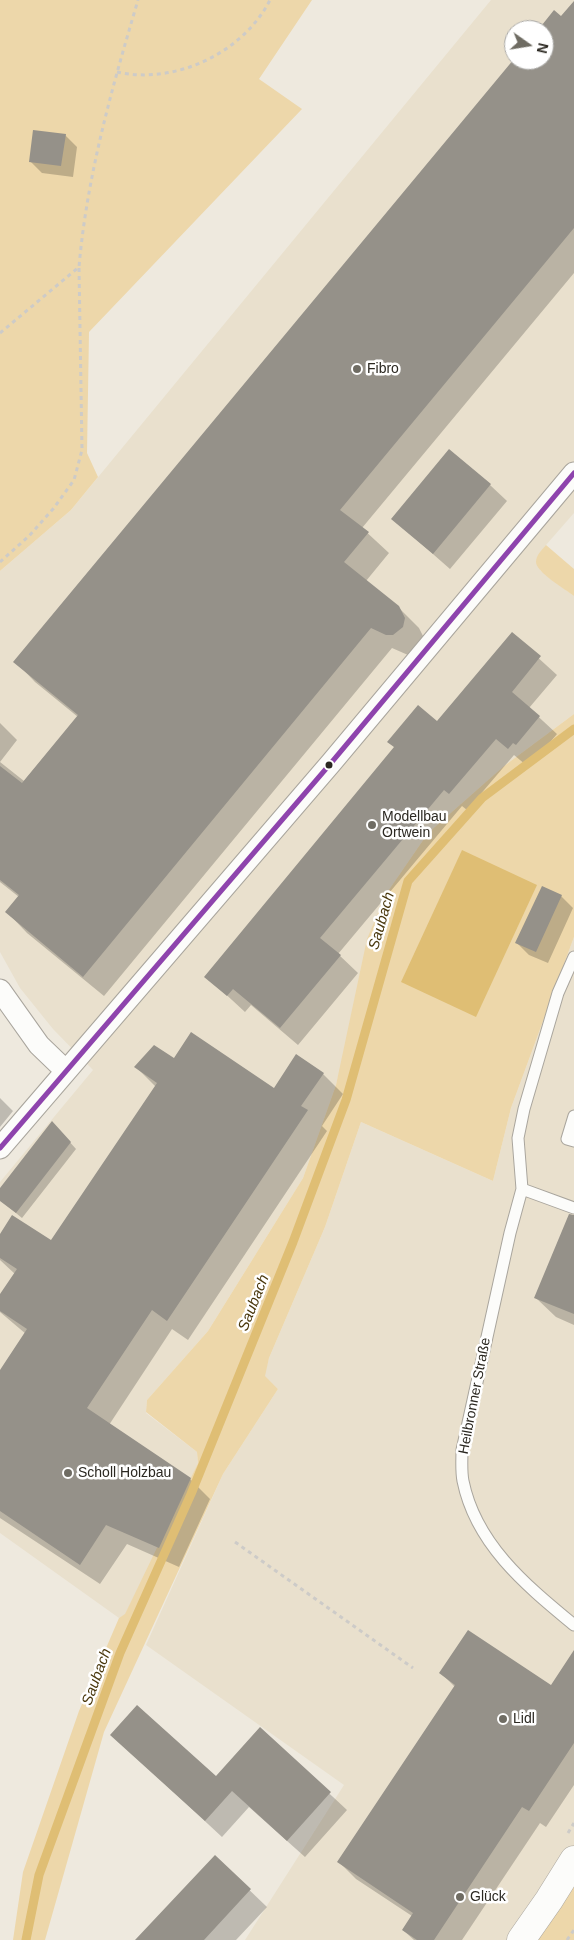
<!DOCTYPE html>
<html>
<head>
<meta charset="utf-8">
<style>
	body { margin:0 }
	#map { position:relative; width:574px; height:1940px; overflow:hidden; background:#eee9de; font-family:Arial,sans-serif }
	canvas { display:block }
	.north { position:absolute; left:504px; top:20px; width:50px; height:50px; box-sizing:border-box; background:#fff; border:1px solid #aaa9a6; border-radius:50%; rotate:103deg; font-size:14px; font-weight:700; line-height:20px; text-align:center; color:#2b2821 }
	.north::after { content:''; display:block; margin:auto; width:18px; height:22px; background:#6f6c63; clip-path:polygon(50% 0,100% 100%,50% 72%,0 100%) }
</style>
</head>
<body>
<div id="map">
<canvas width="574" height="1940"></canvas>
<div class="north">N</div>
</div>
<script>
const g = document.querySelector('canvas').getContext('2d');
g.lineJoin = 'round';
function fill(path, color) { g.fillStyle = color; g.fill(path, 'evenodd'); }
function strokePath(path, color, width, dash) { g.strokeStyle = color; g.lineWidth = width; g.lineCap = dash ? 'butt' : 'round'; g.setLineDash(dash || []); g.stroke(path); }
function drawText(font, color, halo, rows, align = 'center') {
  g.font = font + ' Arial,sans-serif'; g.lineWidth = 5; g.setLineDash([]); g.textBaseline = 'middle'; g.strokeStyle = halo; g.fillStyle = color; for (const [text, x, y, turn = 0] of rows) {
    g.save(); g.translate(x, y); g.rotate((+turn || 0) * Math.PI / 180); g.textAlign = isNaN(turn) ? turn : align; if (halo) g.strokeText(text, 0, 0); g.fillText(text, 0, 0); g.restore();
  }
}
fill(new Path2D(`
	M 491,0 L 574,0 L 574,513 L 546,545 L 540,570 L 574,596 L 574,714 L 504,766 L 428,833 L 386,894 L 336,1085 L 303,1178 L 208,1331 L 147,1400 L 146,1413 L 197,1452 L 198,1463 L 159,1548 L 125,1615 L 119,1618 L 0,1533 L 0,1182 L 93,1070 L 53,1029 L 20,988 L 0,952 L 0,571 L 71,510 ZM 514,30 L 544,30 L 544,60 L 514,60 Z
	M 574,937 L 574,1885 L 538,1940 L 245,1940 L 344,1785 L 146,1645 L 223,1474 L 278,1389 L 264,1376 L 269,1358 L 325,1227 L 361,1122 L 493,1181 L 511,1108 Z`), '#e9e0cd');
fill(new Path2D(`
	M 0,0 L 312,0 L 259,79 L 302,109 L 89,332 L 87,453 L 98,477 L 71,510 L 0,571 Z
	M 546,545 L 574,569 L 574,596 C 565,589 536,572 536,562 C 536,555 542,550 546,545 Z
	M 574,714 L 574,937 L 511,1108 L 493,1181 L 361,1122 L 325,1227 L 269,1358 L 265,1376 L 278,1389 L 223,1474 L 104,1732 L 45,1940 L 13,1940 L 23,1872 L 79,1711 L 119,1618 L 125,1614 L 198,1463 L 197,1452 L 146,1412 L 147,1400 L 208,1331 L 303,1178 L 336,1085 L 367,939 L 386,894 L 428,833 L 504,766 Z
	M 574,1885 L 574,1940 L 538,1940 Z`), '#edd7aa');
fill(new Path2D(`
	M 462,850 L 537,885 L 476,1017 L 401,982 Z`), '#dfbe74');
fill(new Path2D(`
	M 574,8 L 574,273 L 362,528 L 389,553 L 366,581 L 398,607 L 419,628 L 425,640 L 408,655 L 392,648 L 104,996 L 27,933 L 7,912 L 19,897 L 0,882 L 0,723 L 17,740 L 0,762 L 24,781 L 78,717 L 35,682 L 15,661 L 544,60 L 544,30 L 540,30 Z
	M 65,135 L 77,147 L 73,177 L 42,173 L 30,161 Z
	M 490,485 L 507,501 L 450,569 L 393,519 Z
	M 512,634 L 557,675 L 529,708 L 557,734 L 534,761 L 531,759 L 526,765 L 514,755 L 467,810 L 462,806 L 338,954 L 358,973 L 298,1045 L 251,1005 L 245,1012 L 206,976 L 437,723 Z
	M 561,896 L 573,908 L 548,963 L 529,955 L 517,943 Z
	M 174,1060 L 275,1090 L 323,1074 L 343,1094 L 322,1126 L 327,1131 L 188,1340 L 172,1329 L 109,1425 L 190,1479 L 210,1499 L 179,1567 L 127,1544 L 100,1584 L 0,1518 L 0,1373 L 26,1334 L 0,1312 L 0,1296 L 15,1274 L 0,1260 L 0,1237 L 52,1242 L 156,1087 L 136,1067 Z
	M 0,1098 L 13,1111 L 0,1127 Z
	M 58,1129 L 76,1149 L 22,1218 L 0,1200 L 0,1190 Z
	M 574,1240 L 574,1325 L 556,1317 L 536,1298 Z
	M 441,1673 L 552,1687 L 574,1675 L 574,1785 L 546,1827 L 540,1823 L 462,1940 L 414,1940 L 403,1930 L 412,1916 L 356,1879 L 339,1862 L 455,1687 Z
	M 260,1729 L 347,1810 L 305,1857 L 249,1807 L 222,1837 L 112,1735 L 216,1778 Z
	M 215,1857 L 267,1907 L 236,1940 L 146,1940 Z`), '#0003');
strokePath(new Path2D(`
	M 26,1940 L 39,1875 L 120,1653 L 191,1494 L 293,1242 L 346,1100 L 408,881 L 482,798 L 574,729`), '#dfbe74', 9);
fill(new Path2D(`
	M 574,1 L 574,228 L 340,510 L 369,532 L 344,562 L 399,606 L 405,618 L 403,627 L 393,635 L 386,635 L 371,628 L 83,977 L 5,912 L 19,895 L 0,880 L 0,766 L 22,783 L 78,715 L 13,662 L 514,59 L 544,60 L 544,30 L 538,30 L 554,10 L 561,16 Z
	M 33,130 L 66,134 L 61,166 L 29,162 Z
	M 449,449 L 491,484 L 433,554 L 391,519 Z
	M 512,632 L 541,656 L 512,692 L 540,716 L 516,745 L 513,743 L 508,749 L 496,739 L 449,794 L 444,790 L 320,938 L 341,955 L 280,1028 L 233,989 L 227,996 L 204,977 L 394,747 L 387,742 L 418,705 L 437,721 Z
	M 542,886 L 562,895 L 536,952 L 515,943 Z
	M 191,1032 L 274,1088 L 296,1054 L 324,1073 L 301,1106 L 308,1110 L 167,1321 L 152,1310 L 87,1408 L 191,1478 L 159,1548 L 106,1525 L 80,1565 L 0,1511 L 0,1370 L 27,1329 L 0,1311 L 0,1294 L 17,1269 L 0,1258 L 0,1234 L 12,1215 L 51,1240 L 157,1083 L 134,1067 L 154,1045 L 174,1058 Z
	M 52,1121 L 71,1142 L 16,1213 L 0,1201 L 0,1188 Z
	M 569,1214 L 574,1215 L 574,1314 L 534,1298 Z
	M 468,1630 L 551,1685 L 574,1650 L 574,1743 L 529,1811 L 522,1807 L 434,1940 L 417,1940 L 402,1930 L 413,1913 L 337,1862 L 455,1685 L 439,1673 Z
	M 137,1705 L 216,1776 L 260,1727 L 331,1792 L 287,1841 L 232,1791 L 205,1821 L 110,1735 Z
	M 215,1855 L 251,1889 L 204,1940 L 135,1940 Z`), '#959189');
const lane = new Path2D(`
	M 574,957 L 558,993 L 524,1109 L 518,1138 L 522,1189 L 510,1233 L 462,1450 C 462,1460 461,1471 463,1481 C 476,1545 527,1586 574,1625
	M 574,1116 L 567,1139 L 574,1141
	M 522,1189 L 574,1208`);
const street = new Path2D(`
	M 0,990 L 39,1045 L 66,1071
	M 0,1148 L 331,763 L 574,473`);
const secondary = new Path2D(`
	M 521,1940 L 549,1900 L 574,1860`);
strokePath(lane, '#a9a59d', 13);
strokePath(street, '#a9a59d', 23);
strokePath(secondary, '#a9a59d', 29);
strokePath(new Path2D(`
	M 117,72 C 175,85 243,53 270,0
	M 0,333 L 79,267 C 87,175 112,88 138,0
	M 0,562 L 29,536 L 53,509 L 74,480 L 82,450 L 79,267
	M 235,1542 L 413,1668
	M 568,1833 L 574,1823
	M 567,1940 L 574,1930`), '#cdcbc8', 3, [4, 4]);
strokePath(lane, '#fcfcfa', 11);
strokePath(street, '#fcfcfa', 21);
strokePath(secondary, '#fcfcfa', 28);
strokePath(new Path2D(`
	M 0,1148 L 331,763 L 574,473`), '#8e44ad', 5);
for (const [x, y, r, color] of [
	[357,369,5,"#6f6c63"],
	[329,765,4.5,"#2b2821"],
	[372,825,5,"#6f6c63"],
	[68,1473,5,"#6f6c63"],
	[503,1719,5,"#6f6c63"],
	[460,1897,5,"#6f6c63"]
]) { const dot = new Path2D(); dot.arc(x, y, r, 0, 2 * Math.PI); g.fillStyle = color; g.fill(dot); strokePath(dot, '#fff', 2); }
drawText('14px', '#2b2821', '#fff', [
	["Fibro",367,369],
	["Modellbau",382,817],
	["Ortwein",382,833],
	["Scholl Holzbau",78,1473],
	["Lidl",513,1719],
	["Glück",470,1897]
], 'left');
drawText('14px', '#2b2821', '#fff', [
	["Heilbronner Straße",475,1396,-79]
]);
drawText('italic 15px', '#4a380d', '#fff', [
	["Saubach",382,921,-74],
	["Saubach",254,1303,-68],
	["Saubach",97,1677,-70]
]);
</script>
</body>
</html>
